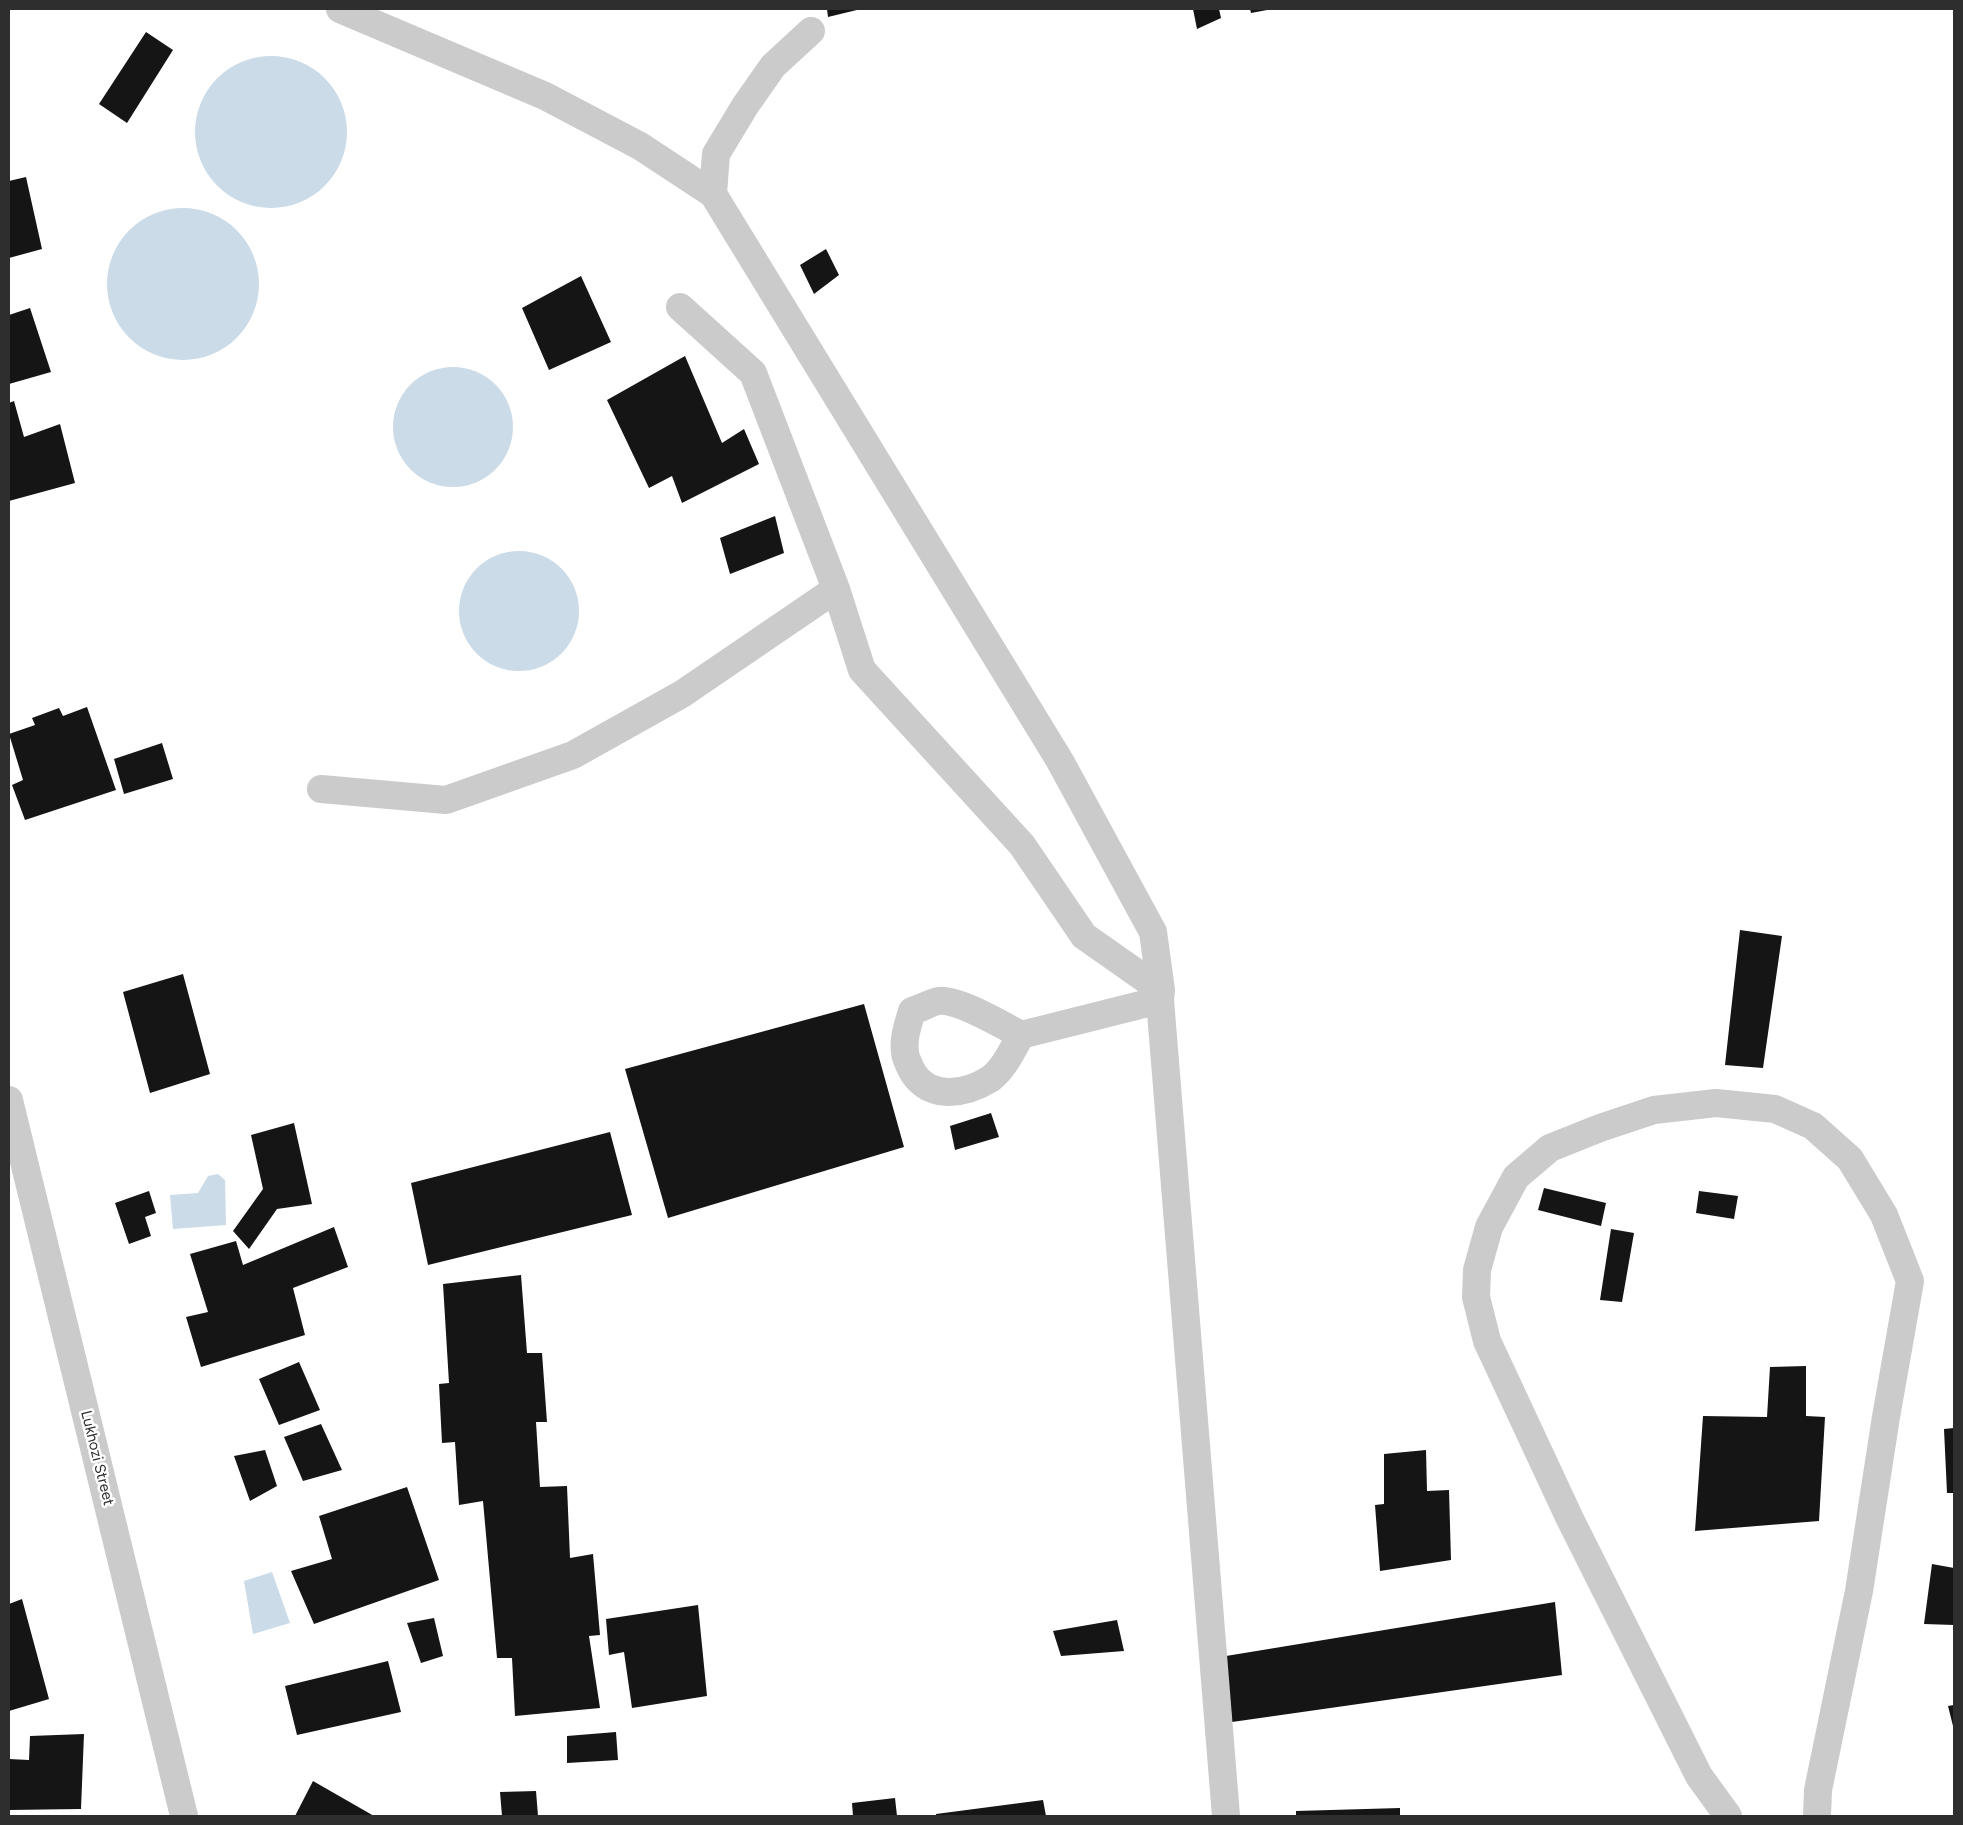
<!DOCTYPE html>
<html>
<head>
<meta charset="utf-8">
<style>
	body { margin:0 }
	#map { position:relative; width:1963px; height:1825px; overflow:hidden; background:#fff; font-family:Figtree,sans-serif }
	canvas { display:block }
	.frame { position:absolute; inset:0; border:10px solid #2e2e2e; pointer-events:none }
</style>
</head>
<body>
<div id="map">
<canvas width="1963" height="1825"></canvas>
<div class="frame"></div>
</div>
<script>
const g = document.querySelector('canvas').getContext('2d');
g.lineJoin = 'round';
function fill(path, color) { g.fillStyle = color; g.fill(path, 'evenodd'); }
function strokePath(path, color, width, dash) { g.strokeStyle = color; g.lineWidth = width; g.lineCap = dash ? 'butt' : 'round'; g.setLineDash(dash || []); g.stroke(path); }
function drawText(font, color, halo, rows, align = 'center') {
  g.font = font + ' Figtree,sans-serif'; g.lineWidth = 5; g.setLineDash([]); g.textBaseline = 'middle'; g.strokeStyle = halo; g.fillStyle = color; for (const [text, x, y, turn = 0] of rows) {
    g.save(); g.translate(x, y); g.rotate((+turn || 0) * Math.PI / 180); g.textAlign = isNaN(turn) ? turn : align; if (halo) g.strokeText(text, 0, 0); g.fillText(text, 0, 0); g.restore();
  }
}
fill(new Path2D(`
	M195 132a76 76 0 1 1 152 0a76 76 0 1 1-152 0Z
	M107 284a76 76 0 1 1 152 0a76 76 0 1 1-152 0Z
	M393 427a60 60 0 1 1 120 0a60 60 0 1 1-120 0Z
	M459 611a60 60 0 1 1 120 0a60 60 0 1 1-120 0Z
	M 218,1174 L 225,1180 L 226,1225 L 173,1229 L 170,1195 L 198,1193 L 208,1176 Z
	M 272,1572 L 290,1623 L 253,1634 L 244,1581 Z`), '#cbdbe8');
fill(new Path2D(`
	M 827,9 L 861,9 L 828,17 Z
	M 1193,9 L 1219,9 L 1221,18 L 1197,29 Z
	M 1250,9 L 1266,9 L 1267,10 L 1251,13 Z
	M 146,32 L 173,50 L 127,123 L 99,104 Z
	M 26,177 L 42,249 L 9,258 L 9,181 Z
	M 826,249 L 839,275 L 814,294 L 800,265 Z
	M 581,276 L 611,342 L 549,370 L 522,308 Z
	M 30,308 L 51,372 L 9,384 L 9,315 Z
	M 685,356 L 722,443 L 744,429 L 759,464 L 682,503 L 672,476 L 649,488 L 607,400 Z
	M 14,401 L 24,437 L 60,424 L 75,483 L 9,501 L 9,403 Z
	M 775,516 L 784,553 L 730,574 L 720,538 Z
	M 87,707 L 116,790 L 25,820 L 12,785 L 23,780 L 9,734 L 35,725 L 32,718 L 59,708 L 63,716 Z
	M 162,743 L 173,779 L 124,794 L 114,759 Z
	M 1740,930 L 1782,936 L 1763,1068 L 1725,1065 Z
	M 183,974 L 210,1074 L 150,1093 L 123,992 Z
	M 864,1004 L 904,1147 L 668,1218 L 625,1069 Z
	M 991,1113 L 999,1137 L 955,1150 L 950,1126 Z
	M 294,1123 L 312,1204 L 277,1209 L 249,1249 L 233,1231 L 263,1189 L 251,1135 Z
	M 610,1132 L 632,1215 L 428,1265 L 411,1183 Z
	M 1544,1188 L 1606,1203 L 1601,1226 L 1538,1210 Z
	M 149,1191 L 156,1213 L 145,1217 L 151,1236 L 129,1244 L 115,1203 Z
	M 1699,1191 L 1738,1196 L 1734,1219 L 1696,1213 Z
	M 334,1227 L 348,1267 L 293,1288 L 305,1335 L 201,1367 L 186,1317 L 208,1312 L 190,1254 L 236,1241 L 243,1265 Z
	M 1611,1229 L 1634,1233 L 1622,1302 L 1600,1300 Z
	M 521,1275 L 527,1353 L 542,1353 L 547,1422 L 536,1422 L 540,1487 L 567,1486 L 570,1558 L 593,1554 L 600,1635 L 589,1636 L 600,1708 L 515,1716 L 512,1658 L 497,1658 L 483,1501 L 459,1505 L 455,1442 L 442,1443 L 439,1384 L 449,1383 L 443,1284 Z
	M 299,1362 L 320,1410 L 279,1425 L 259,1379 Z
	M 1806,1366 L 1806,1416 L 1825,1417 L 1819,1521 L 1695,1531 L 1703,1416 L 1767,1417 L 1770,1367 Z
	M 321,1424 L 342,1470 L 303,1481 L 284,1437 Z
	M 1954,1428 L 1954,1493 L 1947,1493 L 1944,1429 Z
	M 265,1450 L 277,1486 L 250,1501 L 234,1456 Z
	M 1426,1450 L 1427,1491 L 1449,1490 L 1451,1560 L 1380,1571 L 1375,1505 L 1384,1504 L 1384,1454 Z
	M 407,1487 L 439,1580 L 314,1624 L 291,1571 L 332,1559 L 319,1516 Z
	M 1932,1564 L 1954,1568 L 1954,1625 L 1924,1624 Z
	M 22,1599 L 49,1699 L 9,1711 L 9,1604 Z
	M 1555,1602 L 1562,1675 L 1232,1722 L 1226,1656 Z
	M 698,1605 L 707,1696 L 632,1708 L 624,1652 L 609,1655 L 606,1619 Z
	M 434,1618 L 443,1656 L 421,1663 L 407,1623 Z
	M 1117,1620 L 1124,1651 L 1061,1656 L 1053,1631 Z
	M 388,1661 L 401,1712 L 297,1735 L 285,1686 Z
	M 1954,1705 L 1954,1730 L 1948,1706 Z
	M 616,1732 L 618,1760 L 567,1763 L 567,1736 Z
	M 84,1734 L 81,1809 L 9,1810 L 9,1759 L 29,1760 L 30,1736 Z
	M 313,1781 L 374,1816 L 295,1816 Z
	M 536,1791 L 538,1816 L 502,1816 L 500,1792 Z
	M 895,1798 L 897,1816 L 853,1816 L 852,1803 Z
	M 1043,1800 L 1046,1816 L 936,1816 L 936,1814 Z
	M 1400,1808 L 1400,1816 L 1296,1816 L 1296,1811 Z`), '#151515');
strokePath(new Path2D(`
	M 340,9 L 545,96 L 640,146 L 713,194 L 1060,761 L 1153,932 L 1161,990 L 1160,1000 L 1226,1816
	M 713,194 L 716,154 L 745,106 L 773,66 L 811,31
	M 680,307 L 753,373 L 836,589 L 862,670 L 1022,845 L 1084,936 L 1161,990
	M 321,789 L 446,800 L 573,755 L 682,694 L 836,589
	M 1021,1035 C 1012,1050 1004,1069 990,1079 C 963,1096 925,1100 910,1067 C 908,1062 905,1057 905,1052 C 903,1038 908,1025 912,1011 C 921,1008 930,1003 938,1001 C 957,998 1004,1026 1021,1035 L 1160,1000
	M 9,1100 L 184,1816
	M 1728,1816 L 1699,1776 L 1570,1519 L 1487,1341 L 1476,1297 L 1477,1270 L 1489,1227 L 1516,1177 L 1550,1148 L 1600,1128 L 1654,1110 L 1716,1103 L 1775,1109 L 1813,1126 L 1850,1159 L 1884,1215 L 1910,1281 L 1886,1417 L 1859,1591 L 1818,1790 L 1817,1816`), '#cbcbcb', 28);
drawText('15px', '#2e2e2e', '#fff', [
	["Lukhozi Street",97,1458,76]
]);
</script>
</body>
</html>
